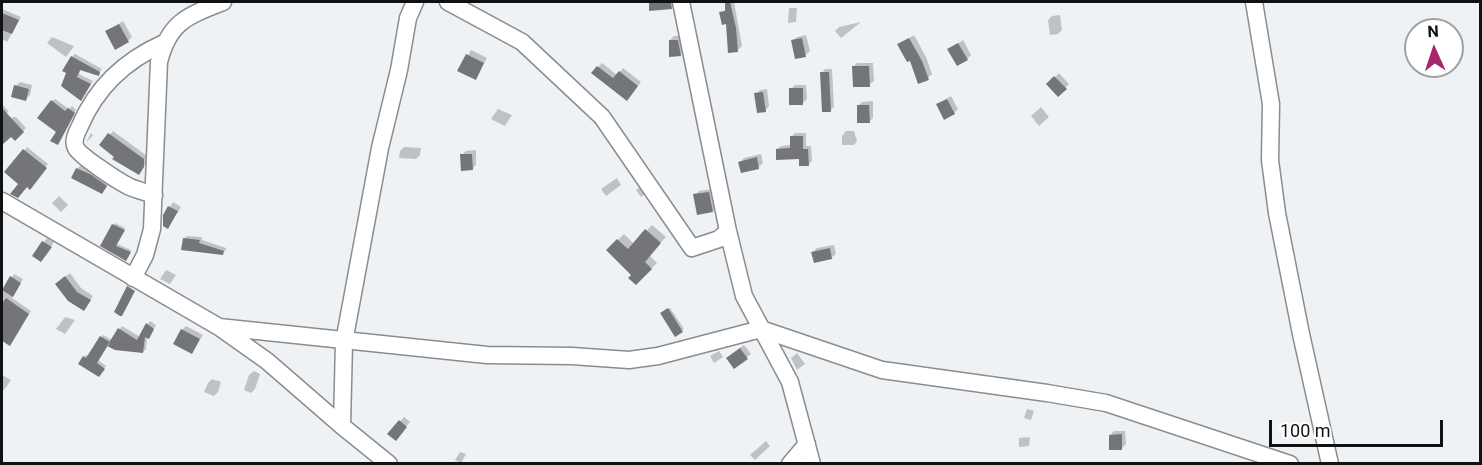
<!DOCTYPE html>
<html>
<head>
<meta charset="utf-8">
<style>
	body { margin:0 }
	#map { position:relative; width:1482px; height:465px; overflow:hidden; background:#eff2f5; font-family:Roboto,sans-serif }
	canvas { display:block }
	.frame { position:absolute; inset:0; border:3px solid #101112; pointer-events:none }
	.north { position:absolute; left:1404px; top:18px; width:60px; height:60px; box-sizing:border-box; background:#fff; border:2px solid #9fa0a0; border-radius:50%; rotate:357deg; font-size:16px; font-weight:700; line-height:24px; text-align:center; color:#101112 }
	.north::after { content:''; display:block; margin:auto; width:21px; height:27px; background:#a8246f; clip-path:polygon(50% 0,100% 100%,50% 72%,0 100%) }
	.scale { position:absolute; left:1269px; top:420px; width:174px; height:27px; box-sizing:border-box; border:3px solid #101112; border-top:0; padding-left:8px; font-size:18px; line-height:21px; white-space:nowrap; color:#101112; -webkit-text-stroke:4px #fff; paint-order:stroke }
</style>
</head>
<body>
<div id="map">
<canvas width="1482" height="465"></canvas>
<div class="frame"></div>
<div class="north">N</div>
<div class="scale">100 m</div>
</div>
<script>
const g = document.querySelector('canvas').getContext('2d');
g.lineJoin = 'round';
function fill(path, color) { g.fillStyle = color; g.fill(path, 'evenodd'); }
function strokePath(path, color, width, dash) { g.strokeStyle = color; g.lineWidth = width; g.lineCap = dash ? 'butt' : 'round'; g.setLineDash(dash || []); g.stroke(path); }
fill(new Path2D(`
	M 726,2 L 734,2 L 742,46 L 738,50 L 728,22 L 721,13 L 727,9 Z
	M 789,8 L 797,8 L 796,22 L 788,23 Z
	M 2,9 L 21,17 L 7,42 L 2,39 Z
	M 1060,15 L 1062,30 L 1058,34 L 1050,35 L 1048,20 L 1052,16 Z
	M 123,21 L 132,37 L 128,41 L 107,32 Z
	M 861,22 L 841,38 L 835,31 L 839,27 Z
	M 806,35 L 810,51 L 806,55 L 796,57 L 793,41 L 797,37 Z
	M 914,35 L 926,57 L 932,74 L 928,78 L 919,82 L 911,59 L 899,45 Z
	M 674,36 L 682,36 L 685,51 L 681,55 L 670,40 Z
	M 52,37 L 74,46 L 66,57 L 47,43 Z
	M 963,40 L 971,55 L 967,59 L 948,50 Z
	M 471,50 L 487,58 L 476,78 L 459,70 Z
	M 75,54 L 102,69 L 98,74 L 81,69 L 79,74 L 93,81 L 81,99 L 72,57 Z
	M 602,63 L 617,75 L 623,68 L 641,82 L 630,96 L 593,73 Z
	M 857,63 L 873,63 L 874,81 L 869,85 L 853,67 Z
	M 825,69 L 832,69 L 834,107 L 830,110 L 822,73 Z
	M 1059,73 L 1069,84 L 1058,95 L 1048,84 Z
	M 20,82 L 32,85 L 30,95 L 26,99 L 16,86 Z
	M 795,85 L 806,85 L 807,99 L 803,103 L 791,89 Z
	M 767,89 L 769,106 L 765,111 L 756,94 L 760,90 Z
	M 951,96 L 958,109 L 954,113 L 938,104 Z
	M 55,99 L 69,109 L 72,106 L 76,110 L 58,143 L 52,101 Z
	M 873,101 L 873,118 L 869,122 L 858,106 L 862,102 Z
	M 2,104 L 9,112 L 7,113 L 2,111 Z
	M 1041,107 L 1049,117 L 1039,126 L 1031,116 Z
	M 498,109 L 512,115 L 505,126 L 491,119 Z
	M 13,117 L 16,117 L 26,128 L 15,139 L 11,135 L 2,143 L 2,132 L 5,128 L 4,126 Z
	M 113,131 L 147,156 L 147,162 L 139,173 L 101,145 Z
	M 846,131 L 854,131 L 857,141 L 854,145 L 842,145 L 842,136 Z
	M 91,133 L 93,135 L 87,142 L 87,141 Z
	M 795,133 L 806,133 L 806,146 L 811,146 L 812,161 L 808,165 L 800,157 L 777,149 L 781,146 L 791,145 L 791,137 Z
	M 27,147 L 48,164 L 33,185 L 20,184 L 6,172 Z
	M 404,147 L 421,148 L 420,155 L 416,159 L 399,158 L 400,151 Z
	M 476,150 L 476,165 L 472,169 L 462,155 L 466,151 Z
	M 761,154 L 763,163 L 759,167 L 740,162 L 744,158 Z
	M 81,165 L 110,182 L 102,192 L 77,169 Z
	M 617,178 L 621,185 L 606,196 L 601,189 Z
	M 640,187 L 645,194 L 641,197 L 636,190 Z
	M 713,189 L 717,207 L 713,211 L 695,195 L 699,191 Z
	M 59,196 L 68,205 L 61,212 L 52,203 Z
	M 173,202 L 181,207 L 168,227 L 165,215 Z
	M 115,223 L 125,228 L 117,244 L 131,250 L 128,258 L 102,245 Z
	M 652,225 L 666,237 L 649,255 L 657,263 L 636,283 L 633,275 L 608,250 L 624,234 L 634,244 Z
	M 187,236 L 202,237 L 202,240 L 226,248 L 226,250 L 222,253 L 184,239 Z
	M 47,238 L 54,242 L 45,256 L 34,255 Z
	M 834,245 L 836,254 L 831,258 L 813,252 L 817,248 Z
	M 166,270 L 176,275 L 170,284 L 160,279 Z
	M 70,273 L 81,288 L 93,296 L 87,305 L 61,280 Z
	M 14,274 L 23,279 L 12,298 L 31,311 L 21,326 L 2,308 L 2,292 Z
	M 670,308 L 684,329 L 675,335 L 663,312 Z
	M 65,317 L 75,320 L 65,334 L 56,329 Z
	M 150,321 L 156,325 L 151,334 L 147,336 L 146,349 L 143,352 L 108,344 L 98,360 L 106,366 L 101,373 L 84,357 L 86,355 L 89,356 L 103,335 L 112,340 L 122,326 L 140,337 Z
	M 186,326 L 203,335 L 192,352 L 182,330 Z
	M 744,345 L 751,354 L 735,367 L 732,354 Z
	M 719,351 L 723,357 L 714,363 L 710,356 Z
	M 797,353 L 805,364 L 797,370 L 791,358 Z
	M 254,371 L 260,374 L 255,389 L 251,393 L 244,390 L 249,375 Z
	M 2,375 L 11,380 L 4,390 L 2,389 Z
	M 212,379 L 221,382 L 218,392 L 214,396 L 204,392 L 208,383 Z
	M 1027,409 L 1034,411 L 1031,420 L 1024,418 Z
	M 404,417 L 410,422 L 399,435 L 390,434 Z
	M 1114,431 L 1125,431 L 1126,444 L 1122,448 L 1110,435 Z
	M 1030,437 L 1029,446 L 1019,447 L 1019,438 Z
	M 766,441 L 770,446 L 755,460 L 750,455 Z
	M 460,452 L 466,454 L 461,463 L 455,460 Z`), '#0003');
fill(new Path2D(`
	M 649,2 L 671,2 L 672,9 L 649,11 Z
	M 725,2 L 730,2 L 736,28 L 738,52 L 728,53 L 726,24 L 722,25 L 719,12 L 725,11 Z
	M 2,13 L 19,20 L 12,34 L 2,30 Z
	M 119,24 L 129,42 L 115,50 L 105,31 Z
	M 802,38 L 806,57 L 795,59 L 791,40 Z
	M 909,38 L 922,61 L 929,80 L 918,84 L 910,61 L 907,62 L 897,44 Z
	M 669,40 L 678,40 L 681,56 L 669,57 Z
	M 958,43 L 968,60 L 957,66 L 947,49 Z
	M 466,54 L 484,63 L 476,80 L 457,71 Z
	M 71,56 L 100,72 L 99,76 L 80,70 L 77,77 L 91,84 L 81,101 L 61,86 L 66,73 L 62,71 Z
	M 597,66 L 613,78 L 619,71 L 638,86 L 627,101 L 591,73 Z
	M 852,66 L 869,66 L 870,87 L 853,87 Z
	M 820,72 L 829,72 L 831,112 L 822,112 Z
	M 1054,76 L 1067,89 L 1058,97 L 1046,84 Z
	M 14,85 L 29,89 L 26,101 L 11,97 Z
	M 789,88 L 803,88 L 803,105 L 789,105 Z
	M 763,92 L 766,112 L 757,113 L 754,93 Z
	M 947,99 L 955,114 L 944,120 L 936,104 Z
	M 51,100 L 65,111 L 68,108 L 75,113 L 58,145 L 50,141 L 56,132 L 37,118 Z
	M 857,105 L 869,105 L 870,123 L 857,123 Z
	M 2,108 L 24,132 L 15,141 L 11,137 L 2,145 Z
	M 108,133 L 144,159 L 144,167 L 139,175 L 112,159 L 114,157 L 99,145 Z
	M 790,136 L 803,136 L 803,149 L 808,149 L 809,166 L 799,166 L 799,159 L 776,160 L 776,149 L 790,148 Z
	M 23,149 L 47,168 L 30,190 L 27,187 L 18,198 L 10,194 L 18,184 L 4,172 Z
	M 460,154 L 472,154 L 473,170 L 461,171 Z
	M 757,157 L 759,169 L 741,173 L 738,162 Z
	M 76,168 L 90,174 L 107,186 L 102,194 L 71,178 Z
	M 709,192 L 713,212 L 697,215 L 693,194 Z
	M 168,206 L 178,211 L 168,229 L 163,226 L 163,215 Z
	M 112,224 L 125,230 L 116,246 L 131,252 L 126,261 L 100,246 Z
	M 645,229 L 661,243 L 645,262 L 652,269 L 636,285 L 628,278 L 631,275 L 606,250 L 617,239 L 628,249 Z
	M 183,238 L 200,240 L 199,243 L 224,251 L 223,255 L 181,250 Z
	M 42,241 L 52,247 L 41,262 L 32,256 Z
	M 830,248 L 832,259 L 814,263 L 811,252 Z
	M 10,276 L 21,283 L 13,297 L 2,290 Z
	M 65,276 L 77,292 L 91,300 L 84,311 L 68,301 L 55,284 Z
	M 127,286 L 135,291 L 122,316 L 120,316 L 114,312 Z
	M 6,298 L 29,314 L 10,346 L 2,341 L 2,303 Z
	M 668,308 L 683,332 L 675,337 L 660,313 Z
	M 146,323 L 154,329 L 149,339 L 145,337 L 143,353 L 115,350 L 107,346 L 118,328 L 137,340 Z
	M 181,329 L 200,339 L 192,354 L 173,344 Z
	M 100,336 L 110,342 L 97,363 L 105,369 L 99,377 L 78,364 L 83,356 L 86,358 Z
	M 740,348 L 748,359 L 734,369 L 726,358 Z
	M 399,420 L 407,427 L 396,441 L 387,434 Z
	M 1122,434 L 1122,450 L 1109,450 L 1109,435 Z`), '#737578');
const minor = new Path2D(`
	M 448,2 L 522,42 L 602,117 L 692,248 L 719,239 L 728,231
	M 681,2 L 728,231 L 744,296 L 790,382 L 812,464
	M 1254,2 L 1271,104 L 1270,160 L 1277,213 L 1301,334 L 1330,464
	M 154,195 C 146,192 136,190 128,186 C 118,181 80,156 76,148 C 72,141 77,132 80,126 C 96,88 126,60 164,43
	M 2,201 L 219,327 L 267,361 L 342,426 L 389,464
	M 133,278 L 145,255 L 152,229 L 159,62 C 169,22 187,16 223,2
	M 219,327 L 487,355 L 572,356 L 629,360 L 658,356 L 761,329 L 882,370 L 1047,393 L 1106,403 L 1290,464
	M 342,426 L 344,342 L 380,148 L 399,70 L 408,18 L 415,2
	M 790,464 L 807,444`);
strokePath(minor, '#8a8c8f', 19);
strokePath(minor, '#fff', 16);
</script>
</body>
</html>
